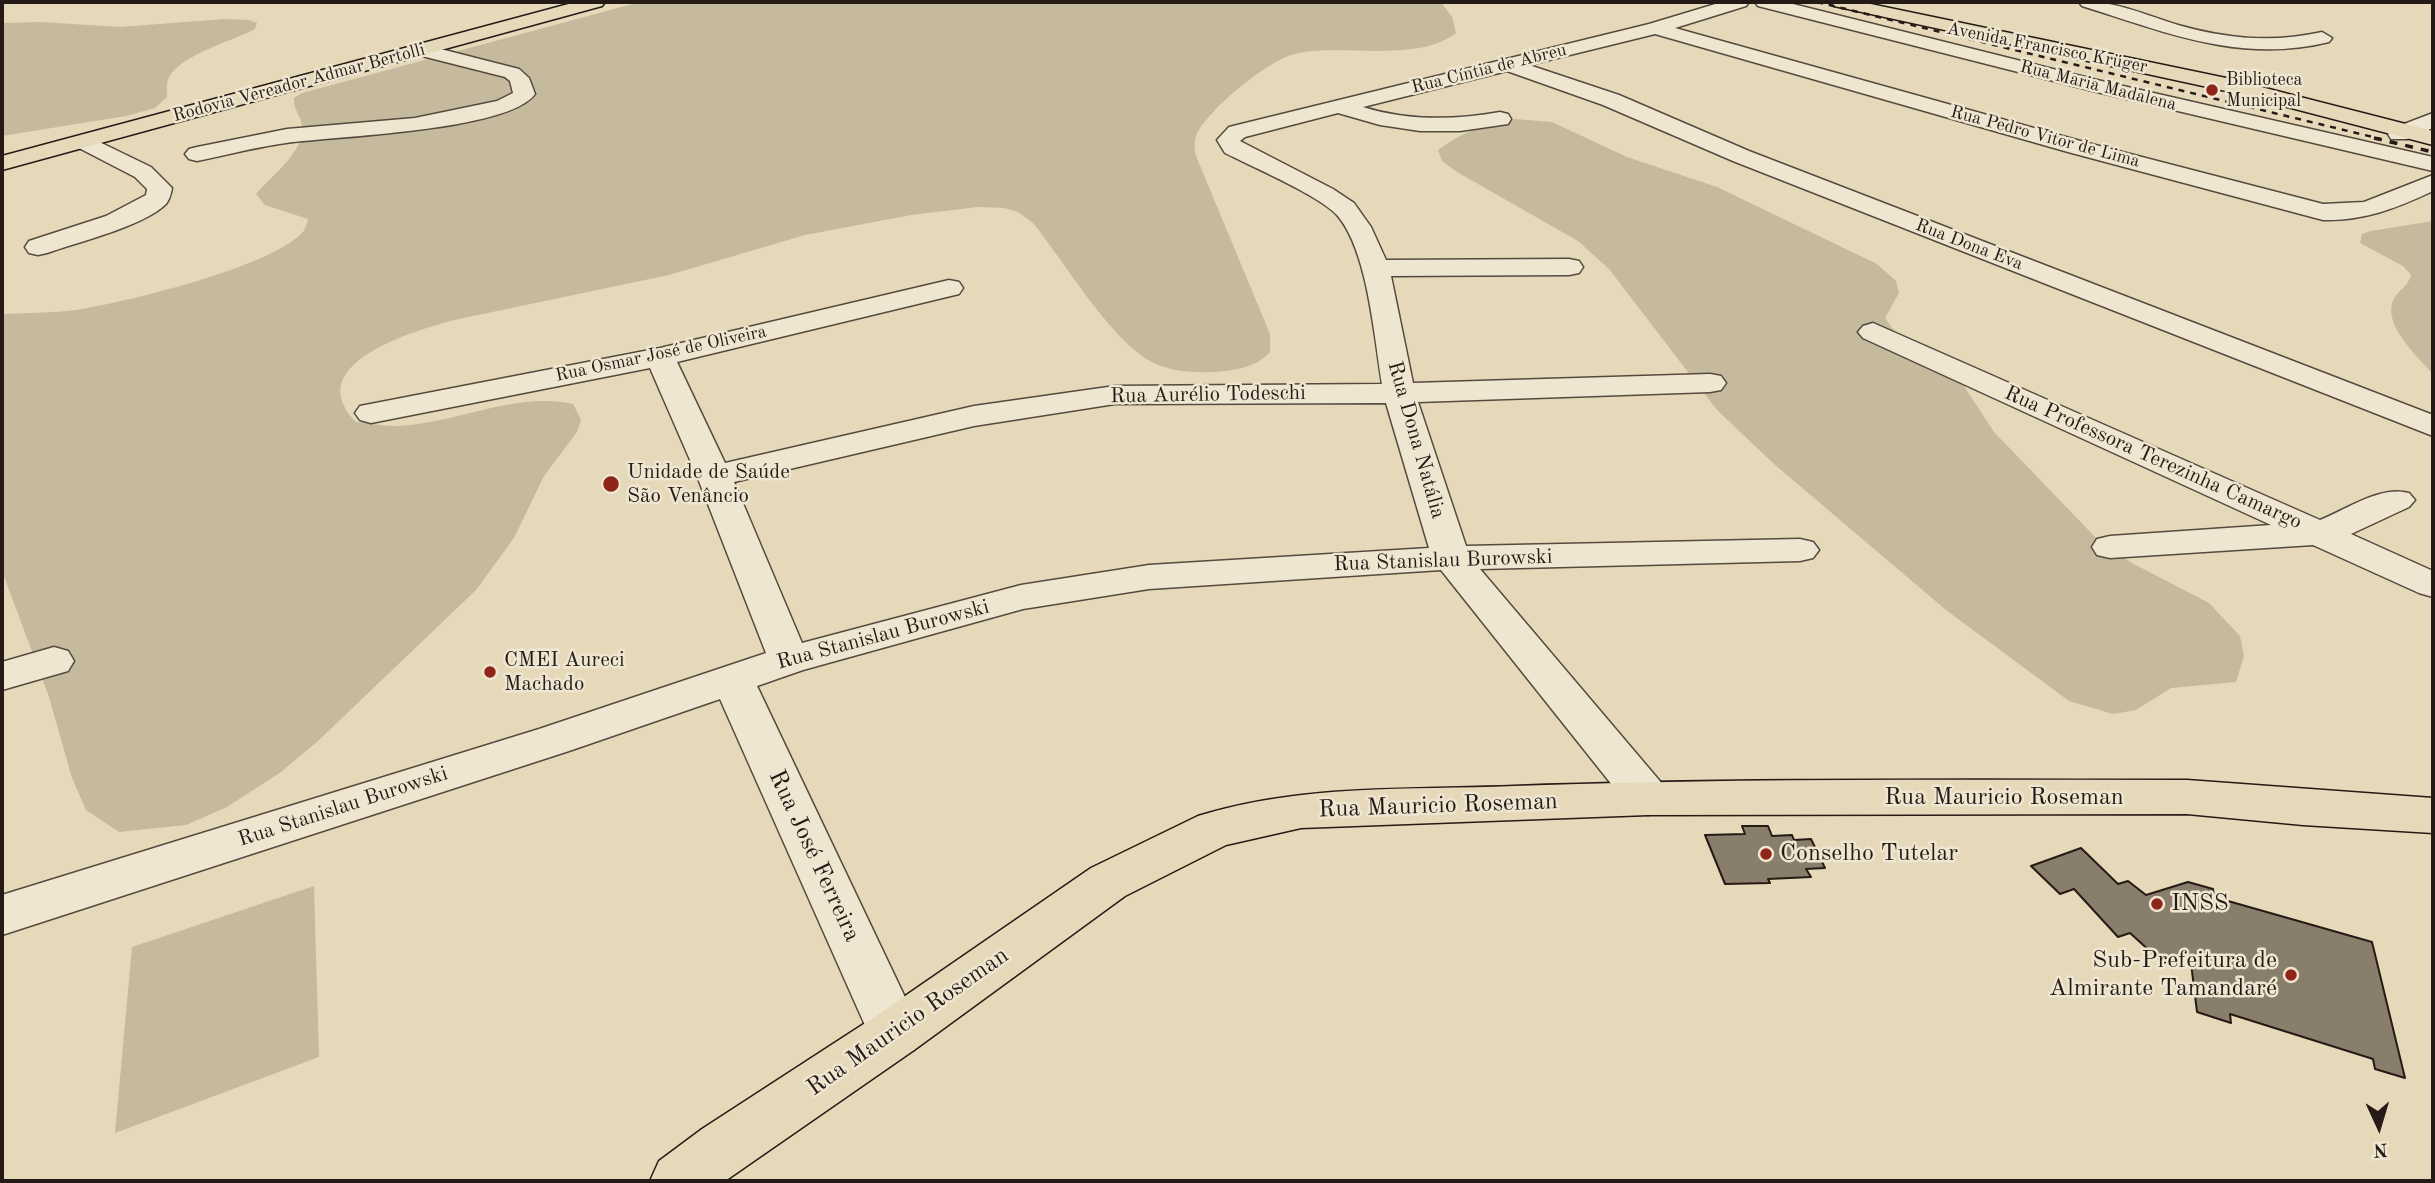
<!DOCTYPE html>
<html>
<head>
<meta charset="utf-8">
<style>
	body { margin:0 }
	#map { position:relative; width:2435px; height:1183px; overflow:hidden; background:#e6d9ba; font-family:"Old Standard TT",serif }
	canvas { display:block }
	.frame { position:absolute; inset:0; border:4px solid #251a15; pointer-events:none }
	.north { position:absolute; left:2344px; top:1092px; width:70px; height:70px; -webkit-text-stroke:5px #efe6d2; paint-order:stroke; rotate:176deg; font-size:19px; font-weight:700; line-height:28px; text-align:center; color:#251a15 }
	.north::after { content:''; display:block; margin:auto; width:24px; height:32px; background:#251a15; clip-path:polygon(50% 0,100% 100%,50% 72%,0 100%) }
</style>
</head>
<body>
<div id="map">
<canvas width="2435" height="1183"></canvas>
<div class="frame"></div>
<div class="north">N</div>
</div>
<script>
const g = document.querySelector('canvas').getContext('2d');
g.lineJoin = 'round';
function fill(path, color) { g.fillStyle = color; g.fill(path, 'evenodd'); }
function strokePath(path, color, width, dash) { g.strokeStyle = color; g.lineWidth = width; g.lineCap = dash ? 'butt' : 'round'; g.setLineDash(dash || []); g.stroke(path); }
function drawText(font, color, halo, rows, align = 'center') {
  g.font = font + ' "Old Standard TT",serif'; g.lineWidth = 5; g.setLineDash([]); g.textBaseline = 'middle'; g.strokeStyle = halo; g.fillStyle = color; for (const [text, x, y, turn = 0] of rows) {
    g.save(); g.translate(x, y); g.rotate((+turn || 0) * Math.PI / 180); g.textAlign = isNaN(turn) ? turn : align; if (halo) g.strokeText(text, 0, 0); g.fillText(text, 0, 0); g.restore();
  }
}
fill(new Path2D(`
	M 640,2 L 1441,2 L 1452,17 L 1456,33 C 1417,63 1345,44 1299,53 C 1274,57 1232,92 1215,110 C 1201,126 1191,134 1196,156 L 1270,334 L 1270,352 C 1257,367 1236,370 1216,372 C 1196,373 1171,372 1152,362 C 1111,341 1064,261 1033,223 L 1018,212 L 1004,208 L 978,207 L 911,215 L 805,235 L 669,275 L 454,320 C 414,331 299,364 356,422 C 369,423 382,426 394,426 C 454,425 513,391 573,404 L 581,420 L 577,432 L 544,476 L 514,538 L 476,590 L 318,741 L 281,772 L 227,807 L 186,825 L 119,832 L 86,810 L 72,778 L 49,697 L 2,571 L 2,314 C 26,313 52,313 76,310 C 126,302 268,268 302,233 C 305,230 307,224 308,219 L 265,205 L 256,194 C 270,177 307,150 302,125 C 300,114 293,109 294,98 L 302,93 Z
	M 224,19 L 249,20 L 257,23 L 255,29 C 233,41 176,56 168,80 C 166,84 167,92 167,97 L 155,108 L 126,116 L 2,136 L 2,23 L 41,22 L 120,27 Z
	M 1515,119 L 1552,122 L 1627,157 L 1717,187 L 1877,264 L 1896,281 L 1899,293 L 1885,318 L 1900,339 L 1962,383 L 1994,432 L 2098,540 L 2132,563 L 2209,603 L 2240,636 L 2244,656 L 2236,682 L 2171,688 L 2136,710 L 2113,714 L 2069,701 L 1946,610 L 1774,464 L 1717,410 L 1609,269 L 1578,241 L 1457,172 L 1442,161 L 1438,150 C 1462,132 1486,124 1515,119 Z
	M 2433,221 L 2433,374 C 2418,357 2379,322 2395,297 C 2401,288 2408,286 2411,275 L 2403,266 L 2360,243 L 2362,234 L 2371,231 Z
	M 314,886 L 319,1057 L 115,1133 L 132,947 Z`), '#c5b99e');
const building = new Path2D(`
	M 1742,826 L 1768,826 L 1772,836 L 1792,835 L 1794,840 L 1811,839 L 1825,868 L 1806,869 L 1811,877 L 1768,879 L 1770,883 L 1725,884 L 1705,835 L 1745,834 Z
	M 2081,848 L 2118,884 L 2128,881 L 2146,895 L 2188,882 L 2213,889 L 2214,897 L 2372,942 L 2405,1078 L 2375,1069 L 2373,1059 L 2230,1014 L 2231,1023 L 2197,1012 L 2190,955 L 2163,963 L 2130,933 L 2118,937 L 2074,889 L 2060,894 L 2031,866 Z`);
fill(building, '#897d6b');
strokePath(building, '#251a15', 2);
const minor = new Path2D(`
	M 1722,2 L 1749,2 L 1746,6 L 1675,28 L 2084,142 L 2323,204 L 2364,202 L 2433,175 L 2433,191 C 2397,208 2364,221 2323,220 L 2068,152 L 1655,34 L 1529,65 L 1619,95 L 1749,151 L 2433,415 L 2433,436 L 1733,161 L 1603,105 L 1507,71 L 1363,107 C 1407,121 1455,120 1500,112 L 1508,114 L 1511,119 L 1508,124 L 1460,131 L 1420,131 L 1380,125 L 1338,113 L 1245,137 L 1240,141 L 1333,189 L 1354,203 L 1371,227 L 1386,260 L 1569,259 L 1579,261 L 1583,267 L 1579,273 L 1569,275 L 1391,276 L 1413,383 L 1710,374 L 1721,376 L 1726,383 L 1721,390 L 1710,392 L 1418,402 L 1466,546 L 1800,539 L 1813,542 L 1819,550 L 1813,558 L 1800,561 L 1480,569 L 1664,786 L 1671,798 L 1664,810 L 1648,815 L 1632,810 L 1441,570 L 1149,589 L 1023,609 L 803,670 L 757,686 L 922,1033 L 914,1050 L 895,1057 L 876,1050 L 720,699 L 569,751 L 2,935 L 2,895 L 539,729 L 766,653 L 697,476 L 650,368 L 371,423 L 360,420 L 355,413 L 360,406 L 660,348 L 949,280 L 959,282 L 963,288 L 959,294 L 677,362 L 725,463 L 974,406 L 1115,386 L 1382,384 C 1374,336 1368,251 1337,215 C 1320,196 1251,166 1225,153 L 1217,140 L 1229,127 L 1649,24 ZM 1386,403 L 1429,548 L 1149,565 L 1021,585 L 802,643 L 734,482 L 974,426 L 1115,404 Z
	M 1755,2 L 1785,2 L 2097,80 L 2433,157 L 2433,171 L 2097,92 L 1758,6 Z
	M 2079,2 C 2114,0 2145,15 2178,25 C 2227,39 2273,43 2322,32 L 2332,38 L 2329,42 C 2240,64 2165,32 2082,6 Z
	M 421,44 L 519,69 L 529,78 L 535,94 C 509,131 335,136 286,143 C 256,147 227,155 197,161 L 189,159 L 185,154 L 189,149 L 197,147 L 287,129 L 415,118 L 497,101 L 513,93 L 510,81 L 505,77 L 414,54 L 411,50 Z
	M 2433,113 L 2433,128 L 2407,139 L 2391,139 L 2388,134 L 2391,129 Z
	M 85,135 L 151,167 L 172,188 C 171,193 170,199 166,204 C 144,226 78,242 47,253 L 38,255 L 29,253 L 25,247 L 29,241 L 106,216 L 146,195 L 147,189 L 135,177 L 77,147 L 74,142 L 77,137 Z
	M 1873,323 L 2320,520 C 2347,509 2381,485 2409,493 L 2415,500 L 2409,507 L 2351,534 L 2433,571 L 2433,597 L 2419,593 L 2313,545 L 2110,558 L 2097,555 L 2092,547 L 2097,539 L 2110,536 L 2271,525 L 1863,338 L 1858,332 L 1863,326 Z
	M 54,647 L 68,651 L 74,661 L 68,671 L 2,690 L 2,662 Z`);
const major = new Path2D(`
	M 1831,2 L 1861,2 L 2226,78 L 2433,131 L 2433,145 L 2226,91 L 1834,6 Z
	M 2187,780 L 2433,798 L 2433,833 L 2303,825 L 2187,814 L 1648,815 L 1301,828 L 1226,845 L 1125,896 L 914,1050 L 725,1181 L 650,1181 L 659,1161 L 702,1129 L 876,1016 L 1091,868 L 1198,816 C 1300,784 1409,790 1514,786 C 1738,778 1963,780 2187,780 Z`);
const highway = new Path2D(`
	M 576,2 L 605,2 L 602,6 L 2,170 L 2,156 Z`);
strokePath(minor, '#554a3e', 3);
strokePath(major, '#251a15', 3);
strokePath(highway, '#251a15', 3);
fill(minor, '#efe6d2');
fill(major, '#e6d9ba');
fill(highway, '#e6d9ba');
strokePath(new Path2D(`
	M 1817,2 L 2381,139`), '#251a15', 2.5, [6, 6]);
strokePath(new Path2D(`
	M 2374,138 L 2433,152`), '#251a15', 3.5, [8, 8]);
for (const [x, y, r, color] of [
	[2212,90,7,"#8f2418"],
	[611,484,9,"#8f2418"],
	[490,672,7,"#8f2418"],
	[1766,854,7,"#8f2418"],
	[2157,904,7,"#8f2418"],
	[2291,975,7,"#8f2418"]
]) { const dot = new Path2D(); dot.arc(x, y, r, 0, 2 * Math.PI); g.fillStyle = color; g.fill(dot); strokePath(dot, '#efe6d2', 2.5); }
drawText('18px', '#251a15', '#efe6d2', [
	["Avenida Francisco Krüger",2047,48,11],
	["Rua Cíntia de Abreu",1489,69,-14],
	["Rodovia Vereador Admar Bertolli",299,83,-15],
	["Rua Maria Madalena",2098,86,14],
	["Rua Pedro Vitor de Lima",2045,137,15],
	["Rua Dona Eva",1969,245,21],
	["Rua Osmar José de Oliveira",661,354,-12]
]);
drawText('18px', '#251a15', '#efe6d2', [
	["Biblioteca",2226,80],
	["Municipal",2226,101]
], 'left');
drawText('21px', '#251a15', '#efe6d2', [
	["Rua Aurélio Todeschi",1208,395,-1],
	["Rua Dona Natália",1416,440,74],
	["Rua Professora Terezinha Camargo",2153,458,24],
	["Rua Stanislau Burowski",1443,561,-2],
	["Rua Stanislau Burowski",883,635,-15],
	["Rua Stanislau Burowski",343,807,-18]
]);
drawText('21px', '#251a15', '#efe6d2', [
	["Unidade de Saúde",627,472],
	["São Venâncio",627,496],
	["CMEI Aureci",504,660],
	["Machado",504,684]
], 'left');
drawText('24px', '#251a15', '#efe6d2', [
	["Rua Mauricio Roseman",2004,798],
	["Rua Mauricio Roseman",1438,806,-2],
	["Rua José Ferreira",814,856,65],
	["Rua Mauricio Roseman",908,1022,-35]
]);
drawText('24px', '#251a15', '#efe6d2', [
	["Conselho Tutelar",1780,854],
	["INSS",2171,904],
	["Sub-Prefeitura de",2277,961,"right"],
	["Almirante Tamandaré",2277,989,"right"]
], 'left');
</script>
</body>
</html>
